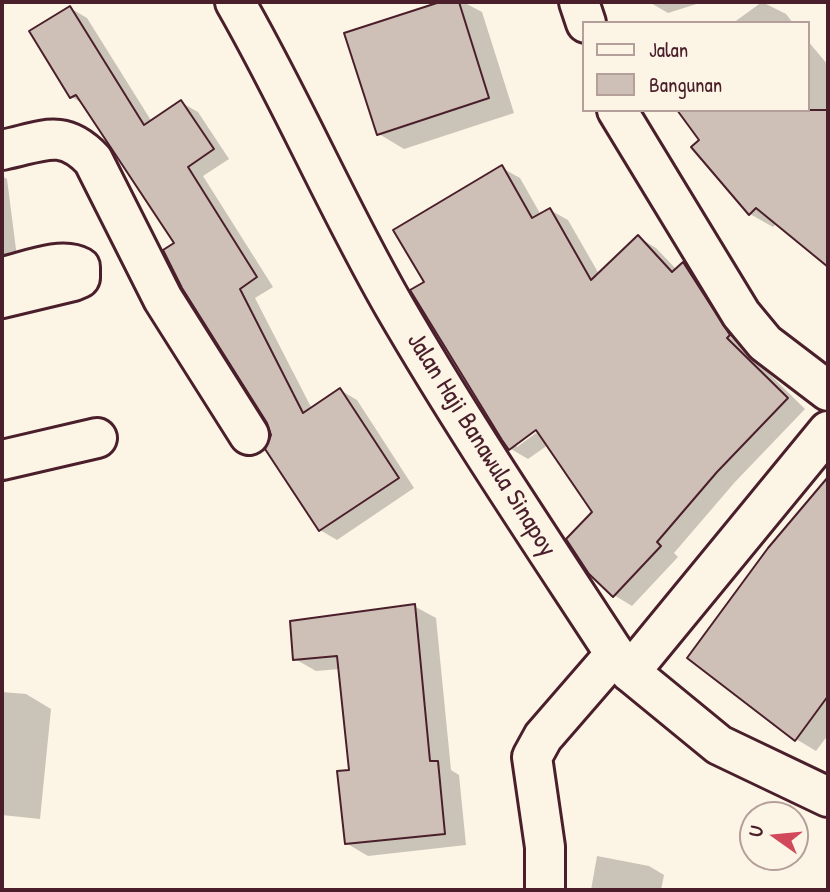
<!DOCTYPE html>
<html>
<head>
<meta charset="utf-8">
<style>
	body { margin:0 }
	#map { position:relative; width:830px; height:892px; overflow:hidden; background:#fcf5e5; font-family:"Patrick Hand",sans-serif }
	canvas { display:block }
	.frame { position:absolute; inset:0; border:4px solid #4a1f2b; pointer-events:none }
	.legend { position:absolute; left:582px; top:21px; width:228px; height:91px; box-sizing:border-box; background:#fcf5e5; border:2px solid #b59f9b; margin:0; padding:9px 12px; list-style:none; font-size:21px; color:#4a1f2b }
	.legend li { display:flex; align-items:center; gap:14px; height:35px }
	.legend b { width:35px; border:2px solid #b59f9b }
	.north { position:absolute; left:739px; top:801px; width:70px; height:70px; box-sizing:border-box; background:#fcf5e5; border:2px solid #b59f9b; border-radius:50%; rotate:285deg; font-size:19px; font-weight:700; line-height:28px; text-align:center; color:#4a1f2b }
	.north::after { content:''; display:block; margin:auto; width:24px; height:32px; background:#d1495b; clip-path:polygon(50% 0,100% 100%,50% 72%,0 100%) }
</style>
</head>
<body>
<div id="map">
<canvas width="830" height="892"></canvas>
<div class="frame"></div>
<ul class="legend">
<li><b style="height:9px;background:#fcf5e5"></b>Jalan</li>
<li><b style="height:19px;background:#cfc0b7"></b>Bangunan</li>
</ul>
<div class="north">U</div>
</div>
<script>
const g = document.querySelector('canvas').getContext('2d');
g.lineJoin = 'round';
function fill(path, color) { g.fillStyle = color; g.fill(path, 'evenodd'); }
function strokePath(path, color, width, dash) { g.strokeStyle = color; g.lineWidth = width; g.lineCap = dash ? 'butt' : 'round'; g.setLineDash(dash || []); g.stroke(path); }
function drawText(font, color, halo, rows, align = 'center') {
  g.font = font + ' "Patrick Hand",sans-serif'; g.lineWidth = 7; g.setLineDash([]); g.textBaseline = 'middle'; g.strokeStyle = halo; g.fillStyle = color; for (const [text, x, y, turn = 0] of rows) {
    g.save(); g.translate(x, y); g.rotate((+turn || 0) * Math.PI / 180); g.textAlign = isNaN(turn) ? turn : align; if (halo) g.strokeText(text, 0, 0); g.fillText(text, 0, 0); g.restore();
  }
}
fill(new Path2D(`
	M 445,2 L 463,2 L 482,12 L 514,113 L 404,149 L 379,134 L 346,35 Z
	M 649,2 L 703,2 L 668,13 Z
	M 762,2 L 786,14 L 793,23 L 733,23 Z
	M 70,8 L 87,18 L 152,122 L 182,103 L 198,112 L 229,159 L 203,176 L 273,287 L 255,298 L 312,409 L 340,390 L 357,400 L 414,488 L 337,540 L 320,530 L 267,449 L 273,435 L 269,423 L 177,244 L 83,104 L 72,97 Z
	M 807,40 L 828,65 L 828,264 L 777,223 L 773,227 L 750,214 L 807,110 Z
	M 502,168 L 520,178 L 541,215 L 550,210 L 568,220 L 599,274 L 638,237 L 656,248 L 677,270 L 683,264 L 701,274 L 747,346 L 744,349 L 805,409 L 735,482 L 674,553 L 678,557 L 632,606 L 614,595 L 594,512 L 548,445 L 528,459 L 511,449 L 426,283 ZM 542,424 L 544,427 L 517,447 L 514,444 Z
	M 2,176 L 7,179 L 18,265 L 2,277 Z
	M 812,500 L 828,509 L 828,735 L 816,751 L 796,739 Z
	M 414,606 L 436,618 L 451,770 L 459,775 L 466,845 L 368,856 L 346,843 L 351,772 L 340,669 L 316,671 L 295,659 Z
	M 2,692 L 26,694 L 51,709 L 40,819 L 2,815 Z
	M 597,856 L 649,866 L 664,875 L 661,890 L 591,890 Z`), '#0003');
const building = new Path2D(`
	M 440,2 L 459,2 L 489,98 L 377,135 L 344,33 Z
	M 70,6 L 144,125 L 181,100 L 214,149 L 188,167 L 257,277 L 240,289 L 303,413 L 340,388 L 399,478 L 319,531 L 265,449 L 271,435 L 267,423 L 182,288 L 163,250 L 174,243 L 76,95 L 70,98 L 29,31 Z
	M 677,110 L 828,110 L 828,267 L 756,208 L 749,215 L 691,147 L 699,140 Z
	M 502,165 L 532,218 L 550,208 L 591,280 L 638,235 L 672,272 L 683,262 L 730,335 L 727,338 L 788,398 L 717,472 L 657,542 L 661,546 L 613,597 L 589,574 L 566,539 L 592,512 L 536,430 L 509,450 L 502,440 L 410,290 L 424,282 L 393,230 Z
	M 828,477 L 828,696 L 795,741 L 687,658 L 768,548 Z
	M 415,604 L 430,761 L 438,761 L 445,834 L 345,844 L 337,771 L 349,770 L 337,656 L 293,660 L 290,621 Z`);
fill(building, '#cfc0b7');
strokePath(building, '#4a1f2b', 2);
const minor = new Path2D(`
	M 579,2 L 586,23
	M 617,110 L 741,314 L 765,343 L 828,391
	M 2,150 C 42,142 62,127 93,160 L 163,299 L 249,435
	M 2,277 C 23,273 61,256 80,267 L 80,278 L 73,281 L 2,298
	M 2,460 L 97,438
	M 630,672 L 828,431
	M 545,890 L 545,847 L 532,757 L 543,737 L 615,654`);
const highway = new Path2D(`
	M 235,2 C 292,101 337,207 394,306 C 463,425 540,539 615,654 L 630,672 L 719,745 L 828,797`);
strokePath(minor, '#4a1f2b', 44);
strokePath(highway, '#4a1f2b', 44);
strokePath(minor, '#fcf5e5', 38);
strokePath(highway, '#fcf5e5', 38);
drawText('26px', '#4a1f2b', '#fcf5e5', [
	["Jalan Haji Banawula Sinapoy",481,445,58]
]);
</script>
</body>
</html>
